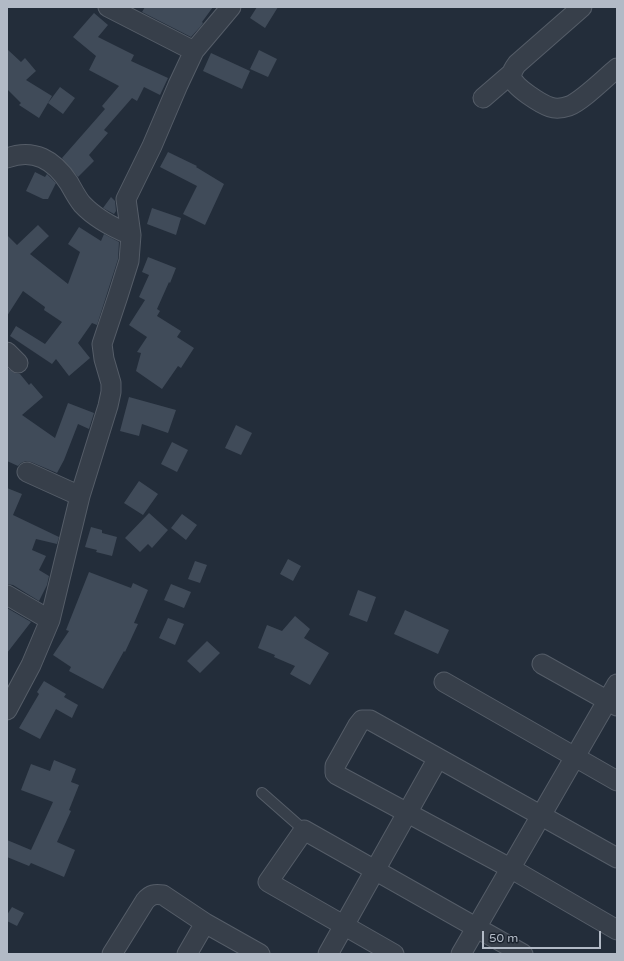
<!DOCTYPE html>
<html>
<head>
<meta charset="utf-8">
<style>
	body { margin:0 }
	#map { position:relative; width:624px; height:961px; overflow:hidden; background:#232d3a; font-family:"Varela Round",sans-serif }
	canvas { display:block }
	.frame { position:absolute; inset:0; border:8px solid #b2bac6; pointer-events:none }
	.scale { position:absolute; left:482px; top:931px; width:119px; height:18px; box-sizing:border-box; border:2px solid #b2bac6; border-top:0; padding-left:5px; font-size:12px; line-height:14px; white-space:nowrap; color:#b2bac6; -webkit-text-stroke:3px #1c242f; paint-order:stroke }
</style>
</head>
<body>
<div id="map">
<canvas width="624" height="961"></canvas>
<div class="frame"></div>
<div class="scale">50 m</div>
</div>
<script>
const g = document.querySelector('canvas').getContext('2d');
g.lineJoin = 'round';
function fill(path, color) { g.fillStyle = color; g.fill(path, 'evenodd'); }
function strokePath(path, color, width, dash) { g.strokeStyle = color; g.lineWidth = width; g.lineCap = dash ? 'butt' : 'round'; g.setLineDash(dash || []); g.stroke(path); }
fill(new Path2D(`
	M 145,7 L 213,7 L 202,22 L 203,23 L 201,26 L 191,37 L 142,12 Z
	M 257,7 L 278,7 L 265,28 L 250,18 Z
	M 94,13 L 108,25 L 98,37 L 134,55 L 131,61 L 168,78 L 160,95 L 144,87 L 137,101 L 132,98 L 104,130 L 108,133 L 89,155 L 94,161 L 78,177 L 62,158 L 105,109 L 102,106 L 119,86 L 89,70 L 96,56 L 73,37 Z
	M 7,49 L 21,62 L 25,58 L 36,71 L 26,80 L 52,96 L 39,118 L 19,105 L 21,103 L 7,89 Z
	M 259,50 L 277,59 L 268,77 L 250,69 Z
	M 211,53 L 250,71 L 242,89 L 203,71 Z
	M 60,87 L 75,98 L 63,114 L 48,103 Z
	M 168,152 L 197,166 L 196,167 L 224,184 L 205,225 L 183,214 L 197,186 L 160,167 Z
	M 35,172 L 45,177 L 47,174 L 56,183 L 48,199 L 43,199 L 26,191 Z
	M 111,197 L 115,201 L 116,211 L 114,214 L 103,208 Z
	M 152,208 L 181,218 L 176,235 L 147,224 Z
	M 38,225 L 49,236 L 30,254 L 68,284 L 80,252 L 68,244 L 79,227 L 101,241 L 104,234 L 119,242 L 118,259 L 97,325 L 92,323 L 78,343 L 90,358 L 69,376 L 56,359 L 52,364 L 10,336 L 16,326 L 45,344 L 62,322 L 44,310 L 45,307 L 23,291 L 7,316 L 7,235 L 17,245 Z
	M 148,257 L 176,268 L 170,283 L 169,282 L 157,309 L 160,311 L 157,316 L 181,331 L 177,337 L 194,348 L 181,368 L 178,366 L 162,389 L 136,371 L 141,353 L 137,352 L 147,337 L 129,325 L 145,300 L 139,297 L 149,275 L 142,272 Z
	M 7,368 L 15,373 L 20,374 L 29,385 L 31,383 L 43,397 L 22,415 L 55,438 L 68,403 L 94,413 L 89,429 L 78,424 L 64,460 L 57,473 L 31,462 L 26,461 L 21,463 L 18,466 L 7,461 Z
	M 129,397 L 176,410 L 168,433 L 142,424 L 139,436 L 120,431 Z
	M 236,425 L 252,433 L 241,455 L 225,448 Z
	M 172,442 L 188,450 L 177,472 L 161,464 Z
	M 139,481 L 158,494 L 143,515 L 124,503 Z
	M 7,488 L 22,494 L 13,515 L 59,537 L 57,544 L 36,539 L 32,550 L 46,556 L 39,570 L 49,576 L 47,585 L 39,601 L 13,585 L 7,584 Z
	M 149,513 L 168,530 L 152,548 L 148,544 L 140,552 L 125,538 Z
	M 182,514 L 197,525 L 186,540 L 171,528 Z
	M 91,527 L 102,530 L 102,533 L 117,537 L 112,556 L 96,552 L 97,550 L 85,547 Z
	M 288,559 L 301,566 L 293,581 L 280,574 Z
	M 195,561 L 207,565 L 200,583 L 188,579 Z
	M 89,572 L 131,588 L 133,583 L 148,590 L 134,623 L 138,624 L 125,652 L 124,651 L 103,689 L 69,671 L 71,667 L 53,655 L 69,631 L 66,630 Z
	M 171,584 L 191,592 L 184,608 L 164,600 Z
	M 358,590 L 376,597 L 367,622 L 349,615 Z
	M 7,608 L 31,622 L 7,653 Z
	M 405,610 L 449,630 L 438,654 L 394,634 Z
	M 295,616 L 310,629 L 304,638 L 329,653 L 310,685 L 290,674 L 295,666 L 274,657 L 275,655 L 258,648 L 267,625 L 282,631 Z
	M 168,618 L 184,624 L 175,645 L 159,638 Z
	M 207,641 L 220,653 L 200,673 L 187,661 Z
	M 44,681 L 66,694 L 64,697 L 78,705 L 72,718 L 56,709 L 40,739 L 19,728 L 39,694 L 37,692 Z
	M 54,760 L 76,769 L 71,782 L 79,785 L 69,810 L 71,811 L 57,842 L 75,850 L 64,877 L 31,863 L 29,866 L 7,857 L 7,840 L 31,850 L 53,802 L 21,790 L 31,764 L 50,771 Z
	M 12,907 L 24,913 L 17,926 L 7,921 L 7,915 Z`), '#404b59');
const lane = new Path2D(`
	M 262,793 L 304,830`);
const street = new Path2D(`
	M 108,7 L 194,51
	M 582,7 L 517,64 C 514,68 511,72 512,78 C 514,87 541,104 550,107 C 556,109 563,108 569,106 C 582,101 605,78 617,68
	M 483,98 L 512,73
	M 7,158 C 34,148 54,160 69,183 C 73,190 77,198 82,204 C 95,218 114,228 131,235
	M 7,352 L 18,363
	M 27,472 L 80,496
	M 7,595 L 50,620
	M 542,664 L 617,706
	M 444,682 L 617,781
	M 7,710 L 31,665 L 50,620 L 80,496 L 108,406 L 111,392 L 111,383 L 104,359 L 102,344 L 118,296 L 129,261 L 131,235 L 126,199 L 152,146 L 178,85 L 194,51 L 231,7
	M 617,858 L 370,720 L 362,720 L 358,725 L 335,766 L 335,773 L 337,775 L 510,868 L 617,930
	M 205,923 L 260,954
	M 112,954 L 145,901 C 151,894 155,894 163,895 L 205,923 L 187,954
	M 328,954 L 438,758
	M 394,954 L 268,882 L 304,830 L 523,954
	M 461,954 L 617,684`);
strokePath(lane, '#555d68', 12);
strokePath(street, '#555d68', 21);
strokePath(lane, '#373f4a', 10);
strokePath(street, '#373f4a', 19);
</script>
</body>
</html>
